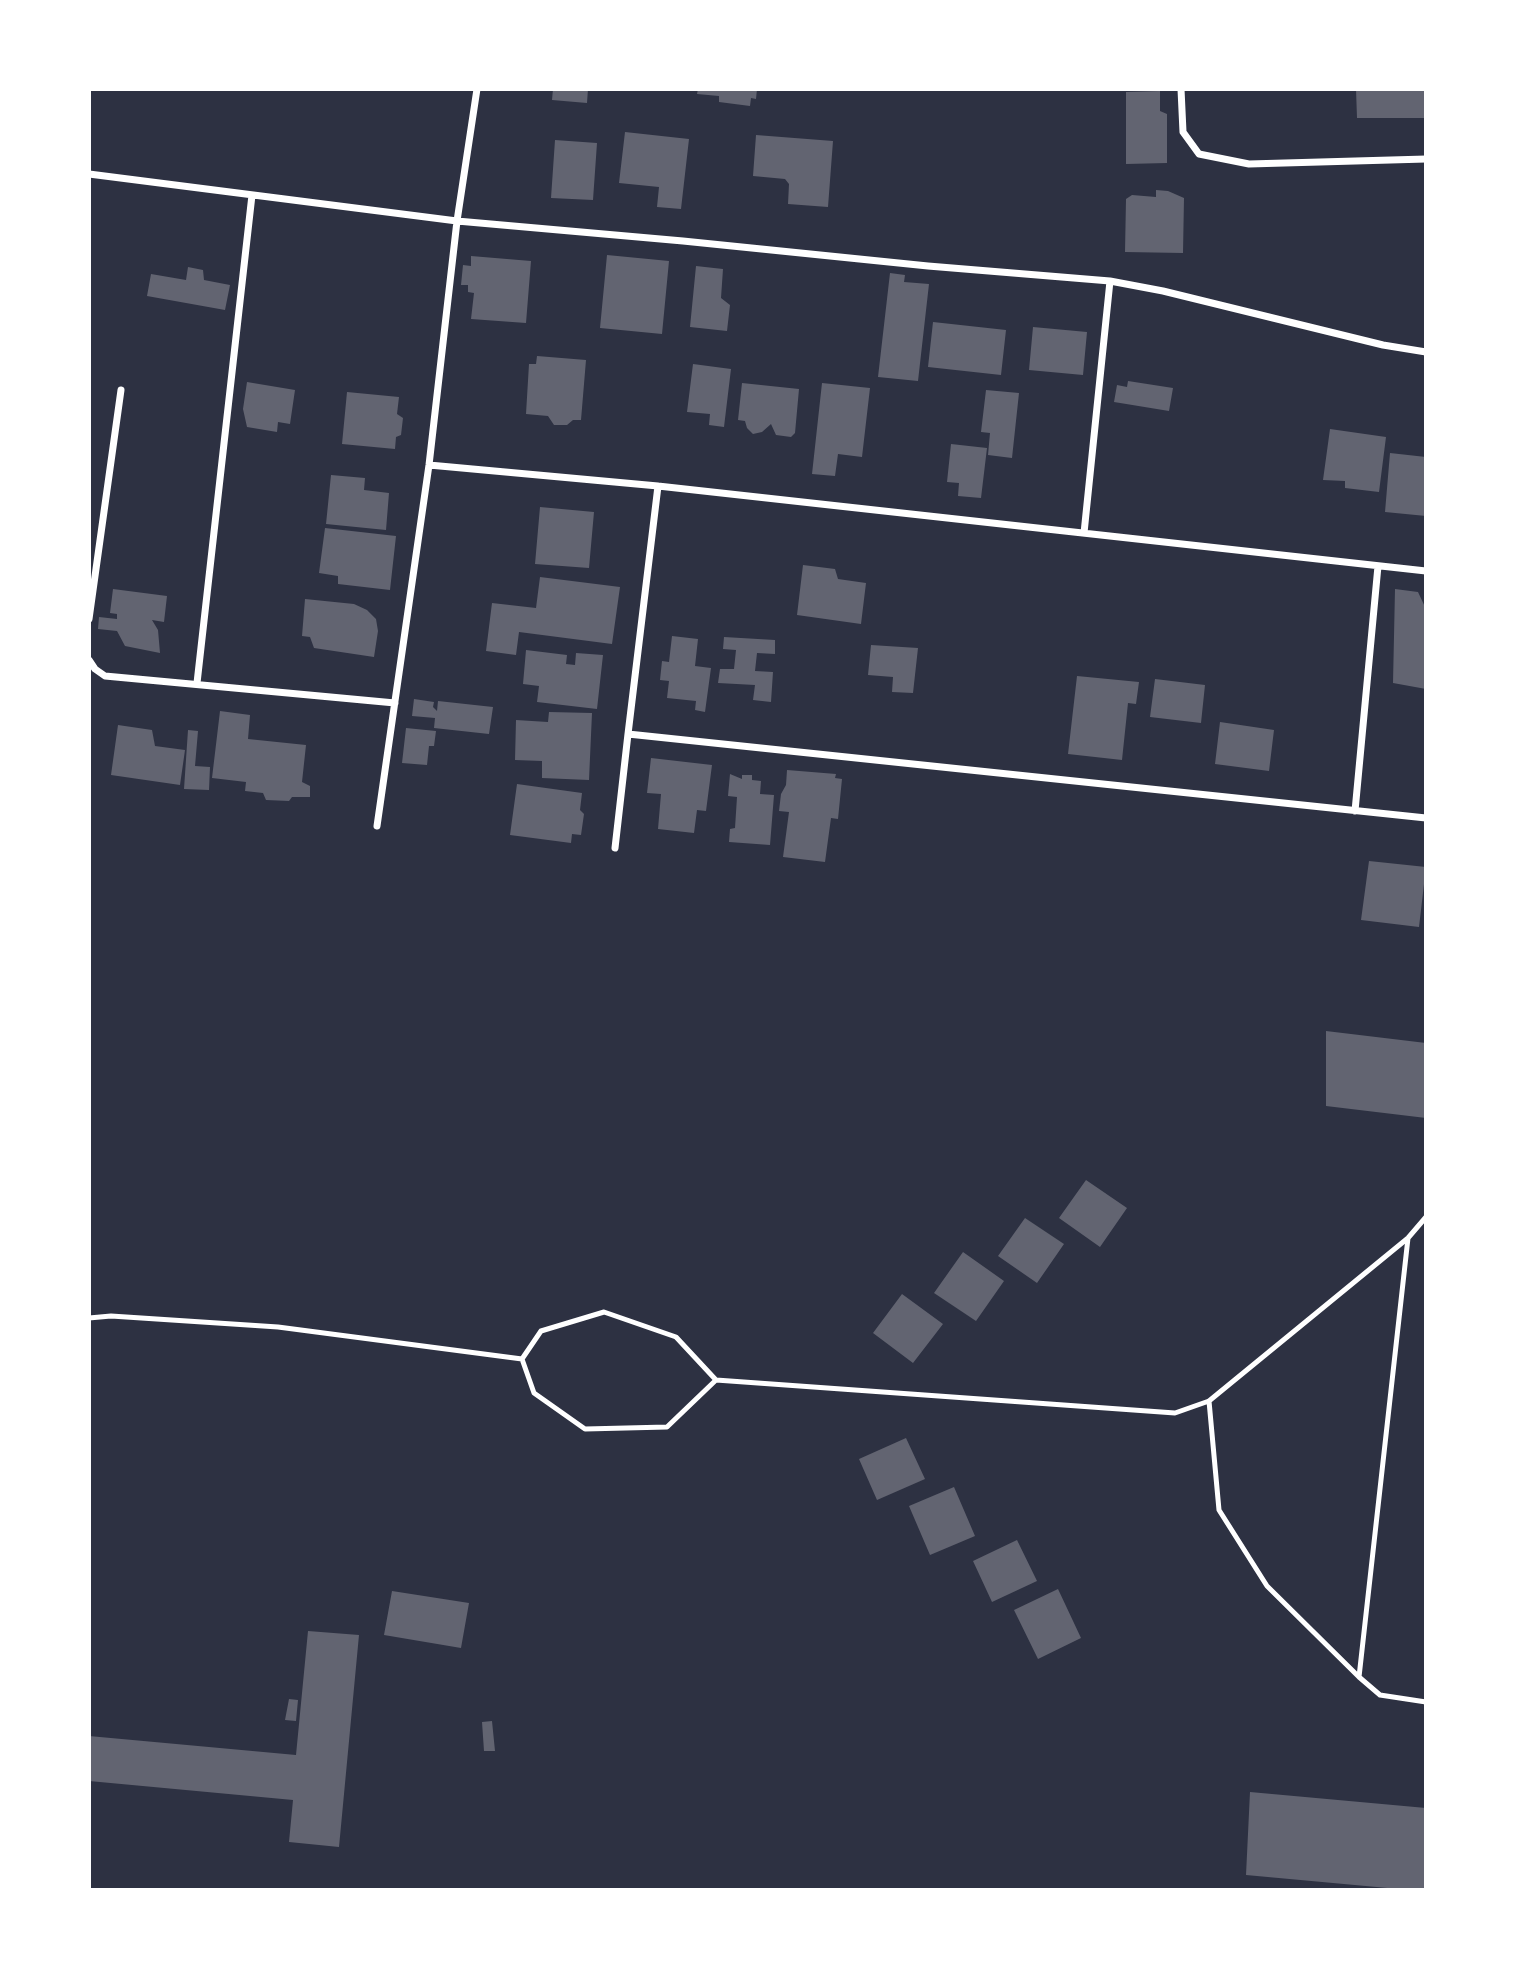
<!DOCTYPE html>
<html>
<head>
<meta charset="utf-8">
<style>
	body { margin:0 }
	#map { position:relative; width:1515px; height:1979px; overflow:hidden; background:#2d3142; font-family:Barlow,sans-serif }
	canvas { display:block }
	.frame { position:absolute; inset:0; border:91px solid #fff; pointer-events:none }
</style>
</head>
<body>
<div id="map">
<canvas width="1515" height="1979"></canvas>
<div class="frame"></div>
</div>
<script>
const g = document.querySelector('canvas').getContext('2d');
g.lineJoin = 'round';
function fill(path, color) { g.fillStyle = color; g.fill(path, 'evenodd'); }
function strokePath(path, color, width, dash) { g.strokeStyle = color; g.lineWidth = width; g.lineCap = dash ? 'butt' : 'round'; g.setLineDash(dash || []); g.stroke(path); }
fill(new Path2D(`
	M 553,89 L 588,89 L 587,103 L 552,100 Z
	M 698,89 L 757,89 L 756,99 L 751,98 L 750,106 L 719,102 L 719,96 L 697,94 Z
	M 1356,89 L 1426,89 L 1426,118 L 1357,118 Z
	M 1160,91 L 1160,111 L 1167,114 L 1167,163 L 1126,164 L 1126,92 Z
	M 625,132 L 689,139 L 681,209 L 657,207 L 659,187 L 619,183 Z
	M 756,135 L 833,141 L 828,207 L 788,204 L 789,184 L 785,179 L 753,176 Z
	M 555,140 L 597,143 L 593,200 L 551,198 Z
	M 1156,190 L 1168,191 L 1184,198 L 1183,253 L 1125,252 L 1126,199 L 1132,195 L 1156,197 Z
	M 607,255 L 669,261 L 662,334 L 600,328 Z
	M 471,256 L 531,261 L 526,323 L 471,319 L 474,293 L 468,292 L 468,285 L 461,285 L 463,265 L 471,266 Z
	M 696,266 L 723,269 L 721,298 L 730,305 L 727,331 L 690,327 Z
	M 188,267 L 203,270 L 204,280 L 230,285 L 225,310 L 147,296 L 151,274 L 186,280 Z
	M 890,273 L 905,275 L 904,282 L 929,284 L 918,381 L 878,377 Z
	M 933,322 L 1006,330 L 1001,375 L 928,367 Z
	M 1033,327 L 1087,332 L 1083,375 L 1029,370 Z
	M 537,356 L 586,360 L 581,420 L 573,420 L 567,425 L 554,425 L 548,416 L 526,414 L 529,364 L 536,364 Z
	M 693,364 L 731,369 L 724,427 L 709,425 L 710,414 L 687,412 Z
	M 1128,381 L 1173,388 L 1169,411 L 1114,402 L 1117,385 L 1127,387 Z
	M 247,382 L 295,390 L 290,424 L 278,422 L 277,432 L 247,427 L 243,409 Z
	M 742,383 L 799,389 L 795,433 L 791,437 L 776,435 L 771,424 L 762,432 L 753,434 L 747,428 L 745,421 L 738,420 Z
	M 822,383 L 870,388 L 862,457 L 838,454 L 835,476 L 812,474 Z
	M 986,390 L 1019,393 L 1012,458 L 988,455 L 990,433 L 981,432 Z
	M 347,392 L 399,397 L 397,414 L 403,418 L 401,435 L 396,437 L 395,449 L 342,444 Z
	M 1330,429 L 1386,437 L 1379,492 L 1345,488 L 1345,481 L 1323,480 Z
	M 951,444 L 987,448 L 981,498 L 958,496 L 959,483 L 947,482 Z
	M 1390,453 L 1426,457 L 1426,516 L 1385,512 Z
	M 331,475 L 365,478 L 364,490 L 389,493 L 386,530 L 326,524 Z
	M 540,507 L 594,512 L 589,568 L 535,564 Z
	M 325,528 L 396,536 L 390,590 L 338,584 L 338,576 L 319,573 Z
	M 803,565 L 835,569 L 838,579 L 866,583 L 861,624 L 797,615 Z
	M 540,577 L 620,587 L 612,644 L 519,632 L 516,655 L 486,651 L 492,603 L 536,608 Z
	M 113,589 L 167,596 L 164,622 L 152,620 L 158,630 L 160,653 L 125,646 L 117,631 L 98,629 L 99,617 L 117,619 L 117,614 L 110,613 Z
	M 1395,589 L 1418,592 L 1426,609 L 1426,689 L 1393,683 Z
	M 305,599 L 354,604 L 367,610 L 376,619 L 378,631 L 374,657 L 314,648 L 310,637 L 302,636 Z
	M 672,636 L 698,639 L 695,666 L 711,668 L 705,712 L 695,710 L 696,701 L 667,698 L 669,681 L 660,680 L 662,661 L 669,662 Z
	M 724,637 L 775,640 L 775,654 L 757,653 L 755,671 L 773,672 L 771,702 L 753,700 L 755,685 L 718,683 L 720,669 L 734,669 L 736,650 L 723,649 Z
	M 871,645 L 918,648 L 913,693 L 892,692 L 893,677 L 868,675 Z
	M 526,650 L 567,655 L 566,664 L 575,665 L 576,653 L 603,655 L 597,709 L 537,702 L 539,686 L 523,684 Z
	M 1077,676 L 1139,682 L 1136,704 L 1128,703 L 1122,760 L 1068,754 Z
	M 1155,679 L 1205,685 L 1201,723 L 1150,717 Z
	M 414,699 L 434,702 L 433,707 L 437,711 L 438,701 L 493,707 L 489,734 L 434,728 L 435,718 L 412,716 Z
	M 220,711 L 250,715 L 248,739 L 306,745 L 302,782 L 310,786 L 310,797 L 292,797 L 289,801 L 266,800 L 263,793 L 245,791 L 246,782 L 212,778 Z
	M 549,712 L 592,713 L 589,780 L 542,778 L 542,761 L 515,760 L 516,720 L 548,722 Z
	M 1220,722 L 1274,730 L 1269,771 L 1215,764 Z
	M 118,725 L 152,730 L 155,746 L 185,750 L 180,785 L 111,775 Z
	M 406,728 L 436,731 L 434,746 L 429,746 L 427,765 L 402,763 Z
	M 188,730 L 198,731 L 195,766 L 210,767 L 209,790 L 184,789 Z
	M 651,758 L 712,765 L 706,811 L 697,810 L 694,833 L 658,829 L 661,794 L 647,793 Z
	M 787,770 L 836,774 L 835,778 L 842,779 L 838,819 L 831,818 L 825,862 L 783,857 L 789,812 L 779,811 L 781,794 L 786,785 Z
	M 730,774 L 742,779 L 742,775 L 752,775 L 752,780 L 761,781 L 760,794 L 774,795 L 770,845 L 729,842 L 730,829 L 735,828 L 737,797 L 728,796 Z
	M 517,784 L 582,793 L 580,810 L 584,814 L 581,835 L 572,834 L 571,843 L 510,835 Z
	M 1369,861 L 1426,867 L 1419,927 L 1361,920 Z
	M 1326,1031 L 1426,1043 L 1426,1118 L 1326,1106 Z
	M 1086,1180 L 1127,1208 L 1100,1247 L 1059,1218 Z
	M 1025,1218 L 1064,1244 L 1037,1283 L 998,1256 Z
	M 963,1252 L 1004,1281 L 976,1321 L 934,1293 Z
	M 902,1294 L 943,1324 L 913,1363 L 873,1333 Z
	M 906,1438 L 925,1479 L 877,1500 L 859,1459 Z
	M 954,1487 L 975,1536 L 930,1555 L 909,1506 Z
	M 1017,1540 L 1037,1581 L 992,1602 L 973,1561 Z
	M 1058,1589 L 1081,1638 L 1038,1659 L 1014,1610 Z
	M 392,1591 L 469,1603 L 461,1648 L 384,1635 Z
	M 308,1631 L 359,1635 L 339,1847 L 289,1842 L 293,1800 L 89,1781 L 89,1736 L 296,1755 Z
	M 289,1699 L 298,1700 L 296,1721 L 285,1720 Z
	M 492,1721 L 495,1751 L 484,1751 L 482,1722 Z
	M 1250,1792 L 1426,1808 L 1426,1890 L 1409,1890 L 1246,1875 Z`), '#626471');
strokePath(new Path2D(`
	M 1408,1238 L 1359,1677 L 1380,1695 L 1426,1702
	M 89,1318 L 111,1316 L 278,1327 L 522,1359
	M 522,1359 L 541,1331 L 604,1312 L 676,1337 L 716,1380 L 1175,1413 L 1209,1401 L 1408,1238 L 1426,1217
	M 522,1359 L 534,1393 L 585,1429 L 667,1427 L 716,1380
	M 1209,1401 L 1219,1510 L 1267,1586 L 1359,1677`), '#fff', 5);
strokePath(new Path2D(`
	M 1181,89 L 1183,132 L 1199,154 L 1249,164 L 1426,159
	M 89,174 L 457,221 L 683,241 L 928,266 L 1110,281 L 1163,291 L 1383,345 L 1426,352
	M 429,465 L 658,486 L 1426,571
	M 658,486 L 628,734 L 1426,818
	M 1084,533 L 1110,281
	M 89,619 L 121,390
	M 89,660 L 95,669 L 105,676 L 395,703
	M 197,683 L 252,195
	M 1355,811 L 1378,566
	M 377,826 L 429,465 L 457,221 L 477,89
	M 615,848 L 628,734`), '#fff', 7);
</script>
</body>
</html>
